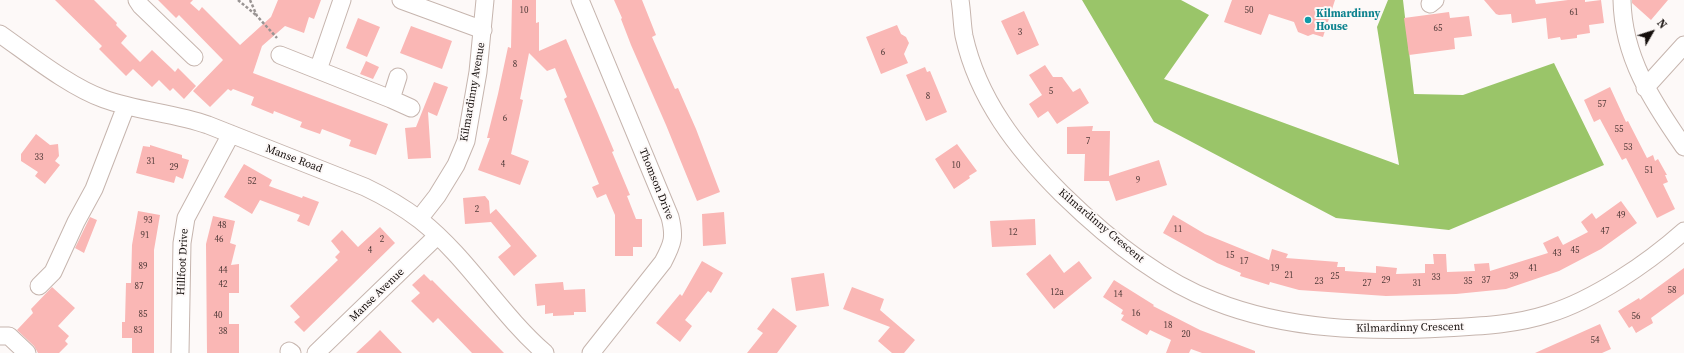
<!DOCTYPE html>
<html>
<head>
<meta charset="utf-8">
<style>
	body { margin:0 }
	#map { position:relative; width:1684px; height:353px; overflow:hidden; background:#fdf9f8; font-family:"Source Serif 4",serif }
	canvas { display:block }
	.north { position:absolute; left:1632px; top:12px; width:40px; height:40px; -webkit-text-stroke:3px #fdf9f8; paint-order:stroke; rotate:51deg; font-size:11px; font-weight:700; line-height:16px; text-align:center; color:#150f0d }
	.north::after { content:''; display:block; margin:auto; width:14px; height:18px; background:#150f0d; clip-path:polygon(50% 0,100% 100%,50% 72%,0 100%) }
</style>
</head>
<body>
<div id="map">
<canvas width="1684" height="353"></canvas>
<div class="north">N</div>
</div>
<script>
const g = document.querySelector('canvas').getContext('2d');
g.lineJoin = 'round';
function fill(path, color) { g.fillStyle = color; g.fill(path, 'evenodd'); }
function strokePath(path, color, width, dash) { g.strokeStyle = color; g.lineWidth = width; g.lineCap = dash ? 'butt' : 'round'; g.setLineDash(dash || []); g.stroke(path); }
function drawText(font, color, halo, rows, align = 'center') {
  g.font = font + ' "Source Serif 4",serif'; g.lineWidth = 4; g.setLineDash([]); g.textBaseline = 'middle'; g.strokeStyle = halo; g.fillStyle = color; for (const [text, x, y, turn = 0] of rows) {
    g.save(); g.translate(x, y); g.rotate((+turn || 0) * Math.PI / 180); g.textAlign = isNaN(turn) ? turn : align; if (halo) g.strokeText(text, 0, 0); g.fillText(text, 0, 0); g.restore();
  }
}
fill(new Path2D(`
	M 1082,0 L 1181,0 L 1209,15 L 1164,79 L 1399,165 L 1377,27 L 1388,0 L 1403,0 L 1414,94 L 1463,95 L 1554,63 L 1604,165 L 1449,230 L 1336,218 L 1154,122 Z`), '#9ac569');
fill(new Path2D(`
	M 55,0 L 94,0 L 117,23 L 116,25 L 127,36 L 121,43 L 140,62 L 152,50 L 171,68 L 175,72 L 178,68 L 196,86 L 184,99 L 173,88 L 170,91 L 159,80 L 152,87 L 133,69 L 126,76 L 99,49 L 102,46 Z
	M 158,0 L 193,0 L 190,3 L 199,11 L 202,7 L 240,45 L 271,17 L 278,0 L 321,0 L 314,19 L 309,17 L 304,33 L 285,26 L 262,46 L 253,73 L 388,124 L 376,155 L 349,146 L 351,140 L 322,129 L 320,134 L 300,127 L 302,122 L 274,111 L 273,114 L 251,105 L 254,97 L 233,89 L 231,91 L 228,89 L 210,107 L 193,91 L 223,60 L 179,15 L 176,18 Z
	M 512,0 L 536,0 L 536,23 L 539,22 L 539,51 L 566,39 L 598,113 L 614,151 L 612,152 L 630,195 L 627,196 L 636,219 L 642,219 L 642,247 L 633,247 L 633,256 L 615,256 L 615,215 L 606,194 L 597,198 L 592,187 L 599,184 L 564,99 L 567,97 L 555,68 L 547,71 L 529,53 L 520,99 L 523,100 L 511,154 L 529,161 L 520,185 L 478,170 L 490,138 L 487,138 L 498,94 L 508,47 L 511,48 Z
	M 614,0 L 642,0 L 656,35 L 652,37 L 675,89 L 678,88 L 696,129 L 720,192 L 697,201 L 666,125 L 631,45 L 621,19 L 622,18 Z
	M 1232,0 L 1335,0 L 1323,37 L 1313,34 L 1308,36 L 1298,32 L 1294,22 L 1269,14 L 1261,35 L 1224,22 Z
	M 1484,0 L 1535,0 L 1536,4 L 1568,0 L 1585,0 L 1585,2 L 1601,0 L 1604,23 L 1589,25 L 1590,33 L 1577,35 L 1577,38 L 1561,40 L 1560,37 L 1548,39 L 1546,18 L 1512,23 L 1511,14 L 1499,15 L 1496,14 Z
	M 1632,0 L 1668,0 L 1651,20 L 1632,3 Z
	M 1024,11 L 1039,45 L 1017,55 L 1001,21 Z
	M 1449,12 L 1450,18 L 1469,16 L 1472,36 L 1454,38 L 1455,49 L 1409,55 L 1404,18 Z
	M 358,18 L 380,27 L 367,57 L 346,48 Z
	M 897,25 L 901,34 L 906,37 L 909,43 L 904,54 L 908,63 L 881,74 L 866,37 Z
	M 411,26 L 452,41 L 442,69 L 400,53 Z
	M 366,61 L 379,67 L 373,79 L 360,74 Z
	M 1045,65 L 1053,77 L 1062,77 L 1073,92 L 1080,88 L 1089,103 L 1057,124 L 1048,111 L 1038,118 L 1029,104 L 1042,95 L 1029,75 Z
	M 925,67 L 927,72 L 930,71 L 947,112 L 926,121 L 906,75 Z
	M 434,82 L 448,87 L 437,116 L 428,112 L 431,158 L 408,159 L 405,128 L 416,127 Z
	M 1610,87 L 1626,122 L 1628,121 L 1647,158 L 1653,155 L 1655,161 L 1658,159 L 1667,175 L 1665,175 L 1668,182 L 1663,184 L 1675,209 L 1657,218 L 1626,158 L 1622,160 L 1600,119 L 1594,122 L 1584,100 Z
	M 1093,126 L 1092,131 L 1110,131 L 1109,176 L 1159,160 L 1167,185 L 1116,201 L 1109,181 L 1084,181 L 1085,154 L 1067,154 L 1067,127 Z
	M 36,134 L 50,145 L 58,144 L 59,156 L 55,161 L 60,165 L 45,184 L 35,176 L 38,172 L 21,161 L 21,154 Z
	M 957,144 L 977,171 L 969,176 L 970,178 L 954,189 L 935,159 Z
	M 150,145 L 182,155 L 182,158 L 189,160 L 183,179 L 176,176 L 174,183 L 136,173 L 143,146 L 150,147 Z
	M 244,164 L 272,180 L 269,186 L 302,198 L 303,196 L 319,202 L 309,226 L 297,221 L 300,215 L 260,200 L 252,214 L 224,197 Z
	M 485,196 L 489,201 L 490,214 L 496,209 L 537,256 L 514,276 L 498,257 L 511,246 L 491,222 L 465,224 L 463,198 Z
	M 1621,201 L 1637,223 L 1601,249 L 1559,271 L 1506,289 L 1456,294 L 1386,296 L 1299,290 L 1270,282 L 1269,285 L 1240,276 L 1241,273 L 1217,263 L 1163,233 L 1173,215 L 1205,234 L 1269,260 L 1272,249 L 1288,254 L 1286,258 L 1338,262 L 1337,267 L 1345,267 L 1345,271 L 1376,273 L 1376,266 L 1397,268 L 1396,274 L 1425,273 L 1425,264 L 1434,264 L 1433,254 L 1446,254 L 1447,272 L 1475,271 L 1474,264 L 1489,263 L 1490,271 L 1548,253 L 1543,243 L 1558,236 L 1563,245 L 1588,232 L 1581,222 L 1592,213 L 1596,219 Z
	M 138,211 L 160,215 L 154,250 L 154,353 L 132,353 L 132,338 L 122,338 L 122,322 L 125,322 L 126,283 L 131,283 L 132,245 Z
	M 724,212 L 726,244 L 703,246 L 702,214 Z
	M 213,216 L 235,221 L 230,243 L 236,245 L 231,265 L 239,264 L 239,293 L 229,293 L 229,324 L 239,324 L 239,353 L 207,353 L 206,244 Z
	M 90,217 L 97,220 L 84,253 L 75,248 Z
	M 1035,219 L 1036,245 L 992,247 L 990,221 Z
	M 380,227 L 395,243 L 304,332 L 294,322 L 300,317 L 290,306 L 338,260 L 335,257 L 340,252 L 331,241 L 342,230 L 358,247 Z
	M 1050,254 L 1064,273 L 1079,261 L 1092,278 L 1054,309 L 1026,274 Z
	M 702,261 L 723,273 L 711,293 L 708,291 L 685,320 L 692,326 L 680,342 L 656,323 L 680,294 L 682,296 Z
	M 1684,268 L 1684,294 L 1651,318 L 1653,323 L 1636,333 L 1632,326 L 1629,328 L 1618,311 L 1639,298 L 1640,300 Z
	M 824,273 L 829,306 L 796,311 L 791,278 Z
	M 424,274 L 431,281 L 432,280 L 504,353 L 472,353 L 438,318 L 433,323 L 411,301 L 420,293 L 412,285 Z
	M 1114,280 L 1154,305 L 1153,306 L 1200,330 L 1255,351 L 1255,353 L 1202,353 L 1191,349 L 1189,353 L 1166,353 L 1171,340 L 1150,330 L 1147,335 L 1121,320 L 1124,315 L 1121,314 L 1123,310 L 1103,297 Z
	M 563,282 L 564,290 L 585,289 L 586,312 L 574,312 L 574,315 L 553,316 L 553,313 L 545,314 L 545,305 L 537,306 L 535,284 Z
	M 52,287 L 75,308 L 58,326 L 69,336 L 65,341 L 68,344 L 59,353 L 38,353 L 34,346 L 17,330 L 33,313 L 31,309 Z
	M 852,287 L 884,299 L 880,310 L 915,340 L 904,353 L 892,353 L 878,341 L 890,327 L 843,309 Z
	M 773,308 L 797,326 L 777,353 L 747,353 L 763,333 L 757,329 Z
	M 1600,324 L 1611,349 L 1602,353 L 1535,353 Z
	M 380,330 L 402,353 L 356,353 L 370,340 Z`), '#fab7b5');
const minor = new Path2D(`
	M 137,0 L 141,6 L 194,57
	M 401,0 L 483,30
	M 580,0 L 670,217 C 675,237 673,243 663,262 L 591,353
	M 960,0 C 962,12 962,25 964,36 C 978,99 1017,149 1062,194 C 1104,235 1158,280 1214,301 C 1287,330 1367,332 1444,328 C 1479,326 1514,325 1548,314 C 1594,300 1648,263 1684,231
	M 1622,0 C 1623,57 1652,101 1684,147
	M 1430,4 L 1435,0
	M 0,34 C 30,55 70,87 104,99 C 137,111 174,113 208,125 L 365,187 C 384,196 403,207 420,220 C 468,258 499,313 545,353
	M 280,55 L 391,99
	M 318,70 L 342,0
	M 398,77 L 391,99 L 411,108
	M 1645,88 L 1684,45
	M 419,219 L 437,196 L 456,165 L 466,141 L 478,72 L 485,0
	M 39,286 L 53,272 L 76,222 L 94,189 L 126,106
	M 0,336 L 9,336 L 27,353
	M 289,351 L 292,353
	M 180,353 L 182,243 L 186,218 L 231,134
	M 316,353 L 437,236`);
strokePath(minor, '#c6b5ae', 19);
strokePath(new Path2D(`
	M 238,0 L 256,15
	M 250,0 L 257,16 L 277,38`), '#999493', 2.5, [3, 2]);
strokePath(minor, '#fff', 17);
for (const [x, y, r, color] of [
	[1308,20,4,"#0f9aa8"]
]) { const dot = new Path2D(); dot.arc(x, y, r, 0, 2 * Math.PI); g.fillStyle = color; g.fill(dot); strokePath(dot, '#fdf9f8', 1.5); }
drawText('9px', '#4e3937', null, [
	["10",524,11],
	["50",1249,11],
	["61",1574,13],
	["65",1438,29],
	["3",1020,33],
	["6",883,53],
	["8",515,65],
	["5",1051,92],
	["8",928,97],
	["57",1602,105],
	["6",505,119],
	["55",1619,130],
	["7",1088,142],
	["53",1628,148],
	["33",39,158],
	["31",151,162],
	["4",503,165],
	["10",956,166],
	["29",174,168],
	["51",1649,171],
	["9",1138,181],
	["52",252,182],
	["2",477,210],
	["49",1621,216],
	["93",148,221],
	["48",222,226],
	["11",1178,230],
	["47",1605,232],
	["12",1013,233],
	["91",145,236],
	["46",219,240],
	["2",382,240],
	["4",370,251],
	["45",1575,251],
	["43",1557,254],
	["15",1230,256],
	["17",1244,262],
	["89",143,267],
	["19",1275,269],
	["41",1533,269],
	["44",223,271],
	["21",1289,276],
	["25",1335,277],
	["39",1514,277],
	["33",1436,278],
	["29",1386,281],
	["37",1486,281],
	["23",1319,282],
	["35",1468,282],
	["27",1367,284],
	["31",1417,284],
	["42",223,285],
	["87",139,287],
	["58",1672,291],
	["12a",1057,293],
	["14",1118,295],
	["16",1136,314],
	["85",143,315],
	["40",218,316],
	["56",1636,317],
	["18",1168,326],
	["83",138,331],
	["38",223,332],
	["20",1186,335],
	["54",1595,341]
]);
drawText('bold 11px', '#0d838f', '#fdf9f8', [
	["Kilmardinny",1316,14],
	["House",1316,27]
], 'left');
drawText('11px', '#150f0d', '#fdf9f8', [
	["Kilmardinny Avenue",473,92,-80],
	["Manse Road",294,159,21],
	["Thomson Drive",656,184,68],
	["Kilmardinny Crescent",1101,226,40],
	["Hillfoot Drive",183,262,-87],
	["Manse Avenue",377,295,-44],
	["Kilmardinny Crescent",1410,328,-1]
]);
</script>
</body>
</html>
